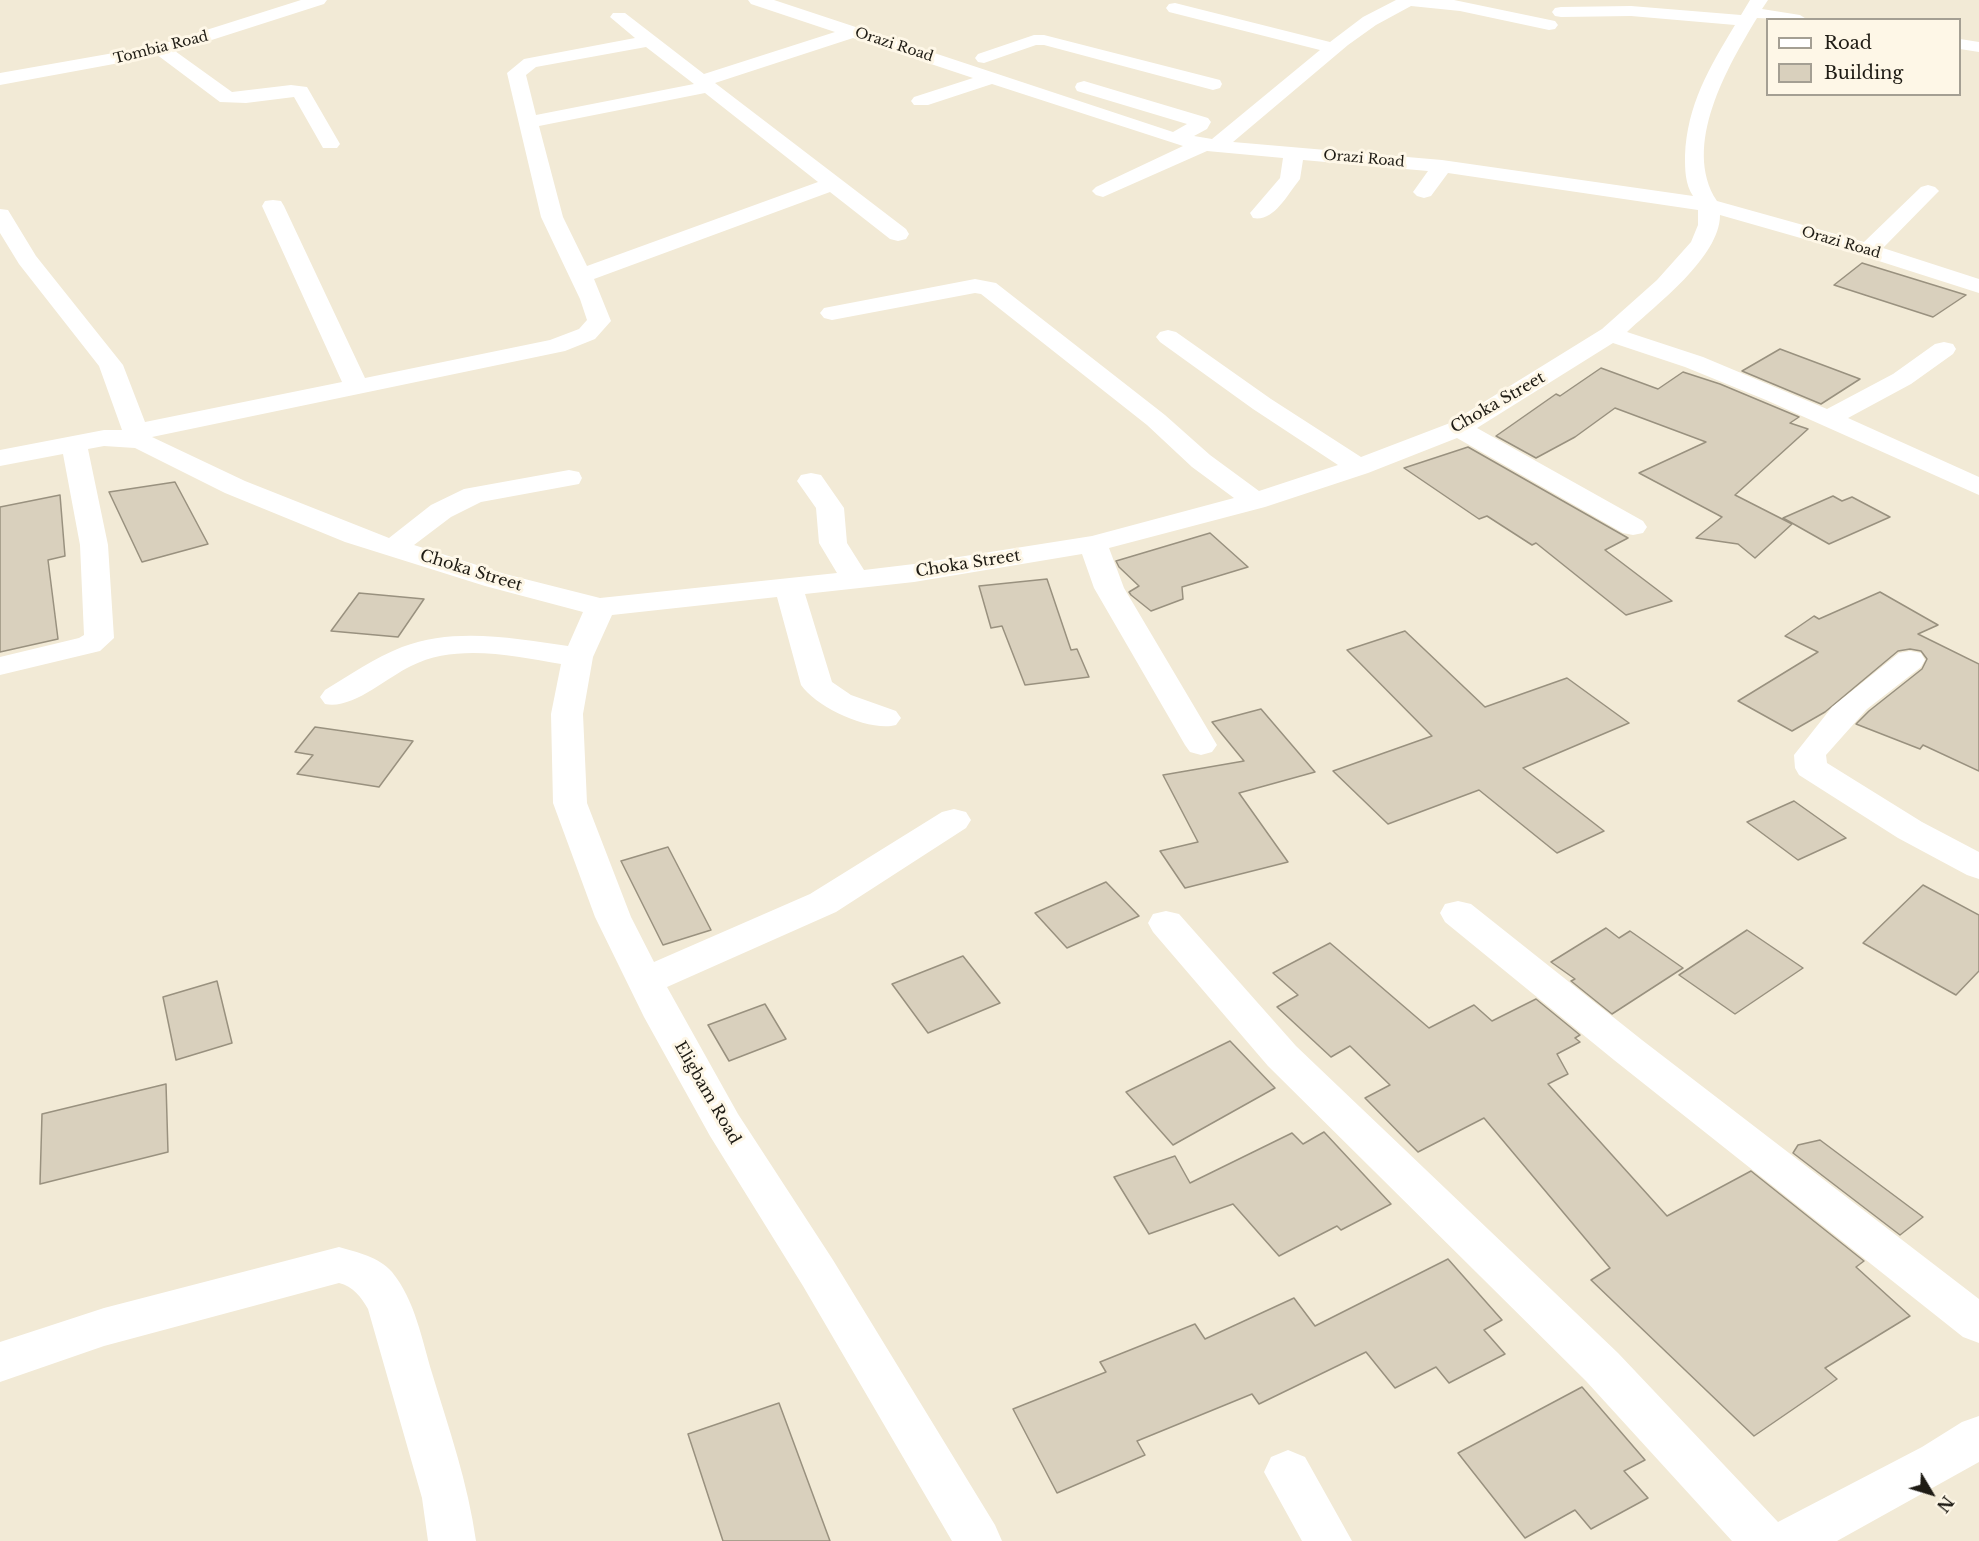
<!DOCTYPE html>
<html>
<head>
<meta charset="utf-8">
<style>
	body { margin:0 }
	#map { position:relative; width:1979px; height:1541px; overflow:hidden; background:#f2ead6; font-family:"Libre Baskerville",serif }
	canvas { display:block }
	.legend { position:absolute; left:1766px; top:18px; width:195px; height:78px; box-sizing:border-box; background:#fef7e7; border:2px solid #a49f93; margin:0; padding:8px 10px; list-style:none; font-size:18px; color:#1e1b14 }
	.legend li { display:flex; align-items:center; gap:12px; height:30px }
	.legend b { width:30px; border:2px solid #a49f93 }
	.north { position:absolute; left:1901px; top:1463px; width:60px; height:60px; -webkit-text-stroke:4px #fef7e7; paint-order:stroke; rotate:128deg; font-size:16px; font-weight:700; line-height:24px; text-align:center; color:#1e1b14 }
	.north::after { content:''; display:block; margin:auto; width:21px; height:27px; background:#1e1b14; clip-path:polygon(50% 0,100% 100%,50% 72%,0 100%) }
</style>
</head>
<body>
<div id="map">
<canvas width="1979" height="1541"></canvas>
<ul class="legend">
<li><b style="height:8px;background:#fff"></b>Road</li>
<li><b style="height:16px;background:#d9d0bd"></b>Building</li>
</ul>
<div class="north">N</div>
</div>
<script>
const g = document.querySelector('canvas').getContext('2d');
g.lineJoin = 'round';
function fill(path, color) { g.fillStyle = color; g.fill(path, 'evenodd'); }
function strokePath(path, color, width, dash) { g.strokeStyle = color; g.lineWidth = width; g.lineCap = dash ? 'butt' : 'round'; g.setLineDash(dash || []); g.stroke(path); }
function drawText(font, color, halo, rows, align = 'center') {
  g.font = font + ' "Libre Baskerville",serif'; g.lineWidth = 6; g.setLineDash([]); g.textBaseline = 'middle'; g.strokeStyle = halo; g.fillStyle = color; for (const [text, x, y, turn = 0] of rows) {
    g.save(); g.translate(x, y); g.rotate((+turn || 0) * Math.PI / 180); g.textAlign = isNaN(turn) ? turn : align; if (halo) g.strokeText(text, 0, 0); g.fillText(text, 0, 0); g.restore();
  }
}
const building = new Path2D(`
	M 1862,263 L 1966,295 L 1933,317 L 1834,285 Z
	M 1780,349 L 1860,379 L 1821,404 L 1742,371 Z
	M 1601,368 L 1658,389 L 1683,372 L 1720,384 L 1799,417 L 1790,423 L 1808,429 L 1735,495 L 1792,524 L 1755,558 L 1738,544 L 1696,538 L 1722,517 L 1639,473 L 1706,442 L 1615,408 L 1575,437 L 1536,458 L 1496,436 L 1556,394 L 1560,396 Z
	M 1468,447 L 1628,538 L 1605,550 L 1672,601 L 1626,615 L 1536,543 L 1532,545 L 1487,516 L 1479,519 L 1404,468 Z
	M 175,482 L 208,544 L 142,562 L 109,492 Z
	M 60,495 L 65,556 L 48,560 L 58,639 L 0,652 L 0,507 Z
	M 1833,496 L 1842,501 L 1852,497 L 1890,517 L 1829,544 L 1783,518 Z
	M 1210,533 L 1248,567 L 1182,587 L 1183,599 L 1151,611 L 1131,595 L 1129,592 L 1139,586 L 1119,567 L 1116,561 Z
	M 1047,579 L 1071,650 L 1077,649 L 1089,677 L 1025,685 L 1002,626 L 991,628 L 979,586 Z
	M 1880,592 L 1938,625 L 1918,634 L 1979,664 L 1979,771 L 1923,745 L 1920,749 L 1856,724 L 1869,711 L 1922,669 L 1927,659 L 1921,651 L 1910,649 L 1898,651 L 1825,712 L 1792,731 L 1738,701 L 1818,652 L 1785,636 L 1814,616 L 1819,619 Z
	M 359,593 L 424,599 L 398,637 L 331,631 Z
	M 1405,631 L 1485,707 L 1567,678 L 1629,723 L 1523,768 L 1604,831 L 1557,853 L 1479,790 L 1388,824 L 1333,771 L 1432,736 L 1347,650 Z
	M 1261,709 L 1315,772 L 1239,793 L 1288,862 L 1185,888 L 1160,851 L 1198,842 L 1163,775 L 1244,761 L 1212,722 Z
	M 315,727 L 413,741 L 379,787 L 297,774 L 313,755 L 295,752 Z
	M 1794,801 L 1846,838 L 1798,860 L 1747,822 Z
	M 668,847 L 711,930 L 663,945 L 621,861 Z
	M 1106,882 L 1139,916 L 1067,948 L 1035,913 Z
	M 1923,885 L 1979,915 L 1979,971 L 1956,995 L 1863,943 Z
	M 1606,928 L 1619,938 L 1630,931 L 1683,968 L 1612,1014 L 1571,981 L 1575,979 L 1551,962 Z
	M 1747,930 L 1803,968 L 1735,1014 L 1679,975 Z
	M 1330,943 L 1429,1028 L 1474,1005 L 1492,1021 L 1536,999 L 1580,1035 L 1575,1038 L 1580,1042 L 1557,1054 L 1568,1074 L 1548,1084 L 1667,1216 L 1751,1171 L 1864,1261 L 1856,1267 L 1910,1316 L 1825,1368 L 1837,1379 L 1754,1436 L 1591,1280 L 1610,1268 L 1484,1118 L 1418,1152 L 1365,1098 L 1390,1085 L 1350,1046 L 1331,1057 L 1277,1007 L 1298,995 L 1273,973 Z
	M 963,956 L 1000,1003 L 928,1033 L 892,984 Z
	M 217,981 L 232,1043 L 176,1060 L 163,997 Z
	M 765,1004 L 786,1039 L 729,1061 L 708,1025 Z
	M 1230,1041 L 1275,1088 L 1173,1145 L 1126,1092 Z
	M 166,1084 L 168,1152 L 40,1184 L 42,1114 Z
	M 1324,1132 L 1391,1204 L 1341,1230 L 1337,1226 L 1279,1256 L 1233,1204 L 1149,1234 L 1114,1177 L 1175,1156 L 1190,1183 L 1292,1133 L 1303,1144 Z
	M 1820,1140 L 1923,1217 L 1900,1235 L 1793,1153 L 1798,1145 Z
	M 1448,1259 L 1502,1320 L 1484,1330 L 1505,1354 L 1449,1383 L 1436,1367 L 1395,1388 L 1366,1352 L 1259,1404 L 1252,1394 L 1137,1441 L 1145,1455 L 1057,1493 L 1013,1409 L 1106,1372 L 1100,1362 L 1195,1324 L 1205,1339 L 1294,1298 L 1315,1326 Z
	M 1582,1387 L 1645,1460 L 1624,1471 L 1648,1498 L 1591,1529 L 1575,1510 L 1525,1538 L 1458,1453 Z
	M 779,1403 L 830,1541 L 723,1541 L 688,1434 Z`);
fill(building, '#d9d0bd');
strokePath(building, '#99917f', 1.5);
fill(new Path2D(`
	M 748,0 L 774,0 L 1173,132 L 1187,124 L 1077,91 L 1075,87 L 1077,83 L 1084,81 L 1208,118 L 1211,122 L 1207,129 L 1194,136 L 1212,139 L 1320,50 L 1169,12 L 1166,8 L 1169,4 L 1175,3 L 1330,42 L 1363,17 L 1396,0 L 1454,0 L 1555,21 L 1558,25 L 1555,29 L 1549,30 L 1460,11 L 1411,6 L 1376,25 L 1348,45 L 1233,142 L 1442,160 L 1693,196 C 1685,184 1685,170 1685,156 C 1687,105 1709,68 1735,25 L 1631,16 L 1561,17 L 1555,16 L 1552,12 L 1555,8 L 1561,7 L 1631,6 L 1741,15 L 1750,0 L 1768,0 L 1762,9 L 1800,15 L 1808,20 L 1757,18 C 1728,66 1681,146 1717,201 L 1864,242 L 1921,187 L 1928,185 L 1935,187 L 1939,191 L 1935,195 L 1883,248 L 1979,279 L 1979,293 L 1860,255 L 1720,215 C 1720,257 1656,305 1627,332 L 1703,357 L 1827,409 L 1893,374 L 1935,344 L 1944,342 L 1953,344 L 1956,349 L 1953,354 L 1911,384 L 1848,418 L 1979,477 L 1979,495 L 1766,400 L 1685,367 L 1613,343 L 1477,428 L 1643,521 L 1647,527 L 1643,533 L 1633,535 L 1623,533 L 1457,438 L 1368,473 L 1265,507 L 1109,548 L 1124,588 L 1217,745 L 1212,752 L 1201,755 L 1190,752 L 1185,745 L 1094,588 L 1082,554 L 914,582 L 805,594 L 832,682 L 851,695 L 896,711 L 901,718 L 896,725 C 870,732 817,708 801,685 L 777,597 L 612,615 L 593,657 L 583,714 L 587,803 L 631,917 L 654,962 L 810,894 L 942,812 L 954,809 L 966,812 L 971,820 L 966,828 L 836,912 L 667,987 L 738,1114 L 833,1260 L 995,1525 L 1002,1541 L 952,1541 L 803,1286 L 710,1136 L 644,1017 L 595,917 L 553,803 L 551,714 L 561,664 C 513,656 457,643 411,666 C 386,678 352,710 325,704 L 320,697 L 325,690 C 350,675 374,658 402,647 C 455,627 513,638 568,646 L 583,612 L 485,586 L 345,542 L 225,493 L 135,448 L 104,446 L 88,449 L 108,545 L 114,638 L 100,651 L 0,675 L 0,657 L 79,638 L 84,635 L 80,545 L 63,454 L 0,466 L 0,450 L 104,430 L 122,430 L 99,366 L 19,264 L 0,233 L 0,209 L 8,210 L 36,256 L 123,365 L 145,422 L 342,382 L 262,206 L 265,201 L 273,200 L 281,201 L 284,206 L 365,378 L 550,340 L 579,329 L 587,320 L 580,299 L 541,217 L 507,73 L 524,59 L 635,38 L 610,17 L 613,13 L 625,13 L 704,74 L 835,32 L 751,4 ZM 853,38 L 973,78 L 914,97 L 911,101 L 914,105 L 928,105 L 992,84 L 1183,146 L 1096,187 L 1092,191 L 1096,195 L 1103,197 L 1207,151 L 1283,158 L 1280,178 L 1250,213 L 1253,218 C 1273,222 1286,197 1297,183 L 1300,179 L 1303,160 L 1428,171 L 1413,192 L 1417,196 L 1424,198 L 1431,196 L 1448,173 L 1698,210 L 1698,225 L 1691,242 L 1657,280 L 1602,329 L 1450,423 L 1361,457 L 1271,399 L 1176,332 L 1168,330 L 1160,332 L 1156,337 L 1160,342 L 1253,409 L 1338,465 L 1259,491 L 1210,455 L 1165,415 L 996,283 L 975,279 L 824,308 L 820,313 L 824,318 L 832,320 L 975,293 L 981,294 L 1147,425 L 1192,467 L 1234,498 L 1092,536 L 914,564 L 864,570 L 847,543 L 844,508 L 821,475 L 811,473 L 801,475 L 797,481 L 816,508 L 819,543 L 837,573 L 600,598 L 505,574 L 414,545 L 451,517 L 481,502 L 579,484 L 582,478 L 579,472 L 569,470 L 464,489 L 431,505 L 389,538 L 245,481 L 152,437 L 565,351 L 595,339 L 611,321 L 594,279 L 830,192 L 890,239 L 898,241 L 906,239 L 909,234 L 906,229 L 715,83 ZM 646,47 L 694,84 L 536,115 L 526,75 L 536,67 ZM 705,93 L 818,182 L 587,266 L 563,217 L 539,126 Z
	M 1034,35 L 1044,35 L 1220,80 L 1222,84 L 1220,88 L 1213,90 L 1044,45 L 1036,45 L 984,63 L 978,62 L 975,58 L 978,54 Z
	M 1960,39 L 1979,42 L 1979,52 L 1960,49 Z
	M 162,45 L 168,46 L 232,92 L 291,85 L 307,87 L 340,144 L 337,148 L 323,148 L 294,97 L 246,103 L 220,102 L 156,54 L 153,50 L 156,46 Z
	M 1910,651 L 1921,653 L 1925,660 L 1921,667 L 1867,709 L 1826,755 L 1827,763 L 1922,822 L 1979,852 L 1979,879 L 1967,875 L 1898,838 L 1799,775 L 1795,768 L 1794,755 L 1832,707 L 1899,653 Z
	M 1458,901 L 1471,904 L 1642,1040 L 1979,1299 L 1979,1343 L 1963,1337 L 1614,1060 L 1445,922 L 1440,913 L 1445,904 Z
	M 1166,911 L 1179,914 L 1296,1046 L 1618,1353 L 1778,1522 L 1922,1447 L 1962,1422 L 1979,1416 L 1979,1462 L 1837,1541 L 1732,1541 L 1586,1381 L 1268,1066 L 1153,932 L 1148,923 L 1153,914 Z
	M 339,1247 C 357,1252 379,1257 392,1272 C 415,1300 422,1340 432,1373 C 449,1429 468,1483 476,1541 L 428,1541 L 422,1498 L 368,1309 C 361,1297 353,1286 339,1283 L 104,1346 L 0,1382 L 0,1342 L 104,1308 Z
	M 1288,1450 L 1305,1457 L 1352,1541 L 1302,1541 L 1264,1472 L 1271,1457 Z`), '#fff');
fill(new Path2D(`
	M 301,0 L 327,0 L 324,4 L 168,54 L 0,85 L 0,73 L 159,45 Z`), '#fff');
drawText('14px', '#1e1b14', '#fef7e7', [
	["Orazi Road",894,45,18],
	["Tombia Road",161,48,-14],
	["Orazi Road",1364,159,5],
	["Orazi Road",1841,243,16]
]);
drawText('16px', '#1e1b14', '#fef7e7', [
	["Choka Street",1498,403,-30],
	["Choka Street",968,564,-9],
	["Choka Street",471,571,17],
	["Eligbam Road",707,1093,60]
]);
</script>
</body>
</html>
